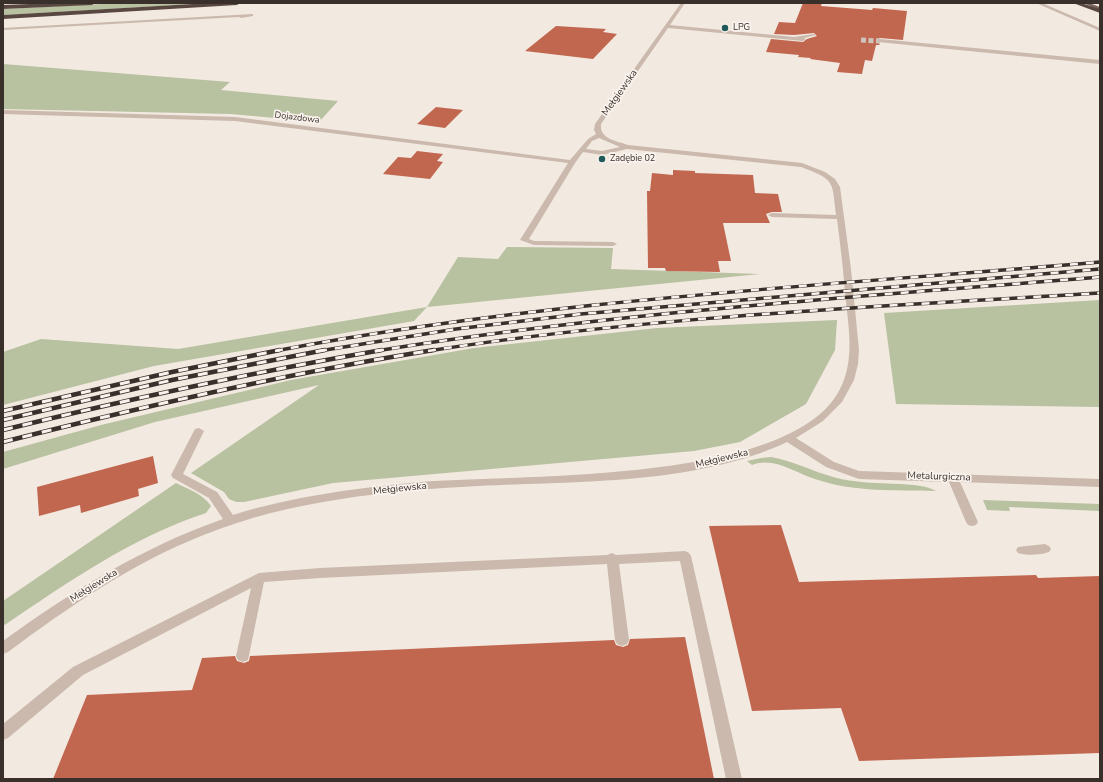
<!DOCTYPE html>
<html>
<head>
<meta charset="utf-8">
<style>
	body { margin:0 }
	#map { position:relative; width:1103px; height:782px; overflow:hidden; background:#f2e9e0; font-family:"Nunito Sans",sans-serif }
	canvas { display:block }
	.frame { position:absolute; inset:0; border:4px solid #392f2b; pointer-events:none }
</style>
</head>
<body>
<div id="map">
<canvas width="1103" height="782"></canvas>
<div class="frame"></div>
</div>
<script>
const g = document.querySelector('canvas').getContext('2d');
g.lineJoin = 'round';
function fill(path, color) { g.fillStyle = color; g.fill(path, 'evenodd'); }
function strokePath(path, color, width, dash) { g.strokeStyle = color; g.lineWidth = width; g.lineCap = dash ? 'butt' : 'round'; g.setLineDash(dash || []); g.stroke(path); }
function drawText(font, color, halo, rows, align = 'center') {
  g.font = font + ' "Nunito Sans",sans-serif'; g.lineWidth = 3.5; g.setLineDash([]); g.textBaseline = 'middle'; g.strokeStyle = halo; g.fillStyle = color; for (const [text, x, y, turn = 0] of rows) {
    g.save(); g.translate(x, y); g.rotate((+turn || 0) * Math.PI / 180); g.textAlign = isNaN(turn) ? turn : align; if (halo) g.strokeText(text, 0, 0); g.fillText(text, 0, 0); g.restore();
  }
}
fill(new Path2D(`
	M 120,3 L 213,3 L 3,15 L 3,9 Z
	M 3,64 L 230,82 L 221,90 L 338,101 L 319,122 L 231,114 L 3,109 Z
	M 507,247 L 613,248 L 611,269 L 760,274 L 427,307 L 414,321 L 154,366 L 3,405 L 3,352 L 41,339 L 178,349 L 427,307 L 458,257 L 498,259 Z
	M 1100,300 L 1100,407 L 896,404 L 884,313 Z
	M 837,320 L 835,350 L 806,404 L 740,442 L 694,451 L 333,483 L 244,502 L 236,502 L 229,499 L 224,492 L 191,473 L 319,385 L 155,422 L 3,469 L 3,452 L 101,425 L 291,380 L 474,348 L 657,328 Z
	M 771,457 C 793,461 812,471 833,477 C 854,483 878,483 900,484 C 913,485 925,485 936,491 C 897,490 855,492 818,480 C 796,474 775,456 752,465 L 747,461 L 761,458 Z
	M 176,483 C 188,489 203,494 211,506 L 206,513 C 132,537 67,583 3,626 L 3,601 Z
	M 983,500 L 1100,504 L 1100,511 L 1009,507 L 1010,511 L 987,510 Z`), '#b8c1a0');
fill(new Path2D(`
	M 803,3 L 822,3 L 821,6 L 872,10 L 873,8 L 907,11 L 903,40 L 880,38 L 877,39 L 876,42 L 880,44 L 879,45 L 876,45 L 872,61 L 865,60 L 862,74 L 837,72 L 840,63 L 810,59 L 811,58 L 798,57 L 799,55 L 766,52 L 771,39 L 803,42 L 807,39 L 817,36 L 814,33 L 794,35 L 774,34 L 779,22 L 795,23 Z
	M 556,26 L 606,29 L 603,32 L 617,34 L 593,59 L 525,51 Z
	M 436,107 L 463,110 L 445,128 L 417,124 Z
	M 417,151 L 443,154 L 437,161 L 443,162 L 430,179 L 383,174 L 398,157 L 411,158 Z
	M 673,170 L 695,171 L 695,173 L 753,175 L 755,193 L 778,194 L 782,212 L 772,212 L 766,214 L 770,223 L 723,223 L 731,261 L 718,261 L 720,272 L 666,271 L 665,268 L 648,268 L 647,191 L 650,191 L 652,173 L 673,175 Z
	M 153,456 L 158,483 L 138,489 L 139,496 L 81,513 L 80,505 L 39,516 L 37,487 Z
	M 781,525 L 799,582 L 1036,575 L 1038,578 L 1100,576 L 1100,753 L 859,761 L 841,708 L 752,711 L 709,526 Z
	M 685,637 L 714,779 L 53,779 L 87,695 L 192,690 L 202,658 L 235,656 L 237,661 L 244,663 L 249,661 L 250,656 L 614,640 L 616,645 L 623,647 L 628,645 L 630,639 Z`), '#c1664f');
strokePath(new Path2D(`
	M 861,40 L 880,41`), '#cdc4bc', 5, [5, 2.5]);
fill(new Path2D(`
	M 681,3 L 685,3 L 670,25 L 794,37 L 814,34 L 816,35 L 804,38 L 806,39 L 803,41 L 668,28 L 601,124 C 599,139 617,141 628,145 L 802,163 L 825,172 L 835,179 L 840,187 L 851,269 L 859,350 L 858,364 L 854,380 L 842,402 L 823,421 L 796,438 L 834,462 L 859,471 L 1100,479 L 1100,487 L 960,482 L 978,522 L 976,525 L 972,526 L 968,525 L 966,522 L 949,482 L 859,479 L 826,467 L 787,442 C 696,485 577,481 478,486 C 387,491 292,500 206,534 C 134,562 70,606 8,652 L 3,654 L 3,641 C 72,591 143,547 223,519 L 209,498 L 173,478 L 171,475 L 195,429 L 199,428 L 204,431 L 183,474 L 217,492 L 233,515 C 293,496 358,488 420,482 C 516,474 788,485 839,391 C 856,360 848,325 845,292 C 843,267 840,243 837,219 L 772,217 L 768,215 L 772,213 L 836,215 C 832,180 835,180 801,167 L 627,149 L 602,155 L 583,152 L 575,163 L 529,239 L 534,241 L 613,242 L 617,244 L 613,246 L 534,245 L 520,240 L 568,163 L 235,121 L 3,114 L 3,110 L 235,117 L 570,160 L 588,139 L 596,134 L 594,130 L 595,124 ZM 599,138 L 620,147 L 602,151 L 586,149 L 592,141 Z
	M 1036,3 L 1042,3 L 1100,28 L 1100,31 Z
	M 253,14 L 253,16 L 241,18 L 239,17 L 3,30 L 3,28 Z
	M 880,39 L 1100,60 L 1100,64 L 878,42 L 878,40 Z
	M 1045,544 L 1049,546 L 1051,549 L 1049,552 C 1040,555 1027,556 1018,553 L 1016,550 L 1018,547 Z
	M 685,551 L 689,553 L 691,556 L 742,779 L 726,779 L 680,561 L 619,564 L 629,640 L 627,644 L 622,646 L 617,644 L 615,640 L 607,564 L 320,578 L 264,582 L 248,660 L 243,662 L 238,660 L 236,656 L 251,588 L 83,675 L 8,738 L 3,740 L 3,724 L 73,667 L 259,573 L 320,568 L 607,555 L 612,553 L 616,555 Z`), '#cab9ac');
fill(new Path2D(`
	M 1083,3 L 1089,3 L 1100,7 L 1100,10 Z`), '#7a655d');
fill(new Path2D(`
	M 56,3 L 95,3 L 92,5 L 3,9 L 3,5 Z
	M 210,3 L 240,3 L 237,5 L 3,19 L 3,15 Z
	M 1073,3 L 1081,3 L 1100,9 L 1100,13 Z`), '#594842');
const railFar1 = new Path2D(`
	M 275,351 C 547,299 825,286 1100,262
	M 319,351 L 456,329 L 581,314 L 1100,269
	M 376,351 C 616,312 858,297 1100,277
	M 428,351 C 650,316 875,307 1100,293`);
const rail = new Path2D(`
	M 3,411 L 172,372 L 280,350
	M 3,420 L 172,380 L 325,350
	M 3,430 C 129,399 255,372 382,350
	M 3,442 C 145,406 289,373 434,350`);
strokePath(railFar1, '#392f2b', 3.5);
strokePath(rail, '#392f2b', 4.5);
strokePath(railFar1, '#faf3ed', 2.5, [8]);
strokePath(rail, '#faf3ed', 3, [10]);
for (const [x, y, r, color] of [
	[725,28,4,"#215859"],
	[602,159,4,"#215859"]
]) { const dot = new Path2D(); dot.arc(x, y, r, 0, 2 * Math.PI); g.fillStyle = color; g.fill(dot); strokePath(dot, '#faf3ed', 1.5); }
drawText('9px', '#392f2b', '#faf3ed', [
	["LPG",733,28],
	["Zadębie 02",610,159]
], 'left');
drawText('9px', '#392f2b', '#faf3ed', [
	["Dojazdowa",297,118,7]
]);
drawText('10px', '#392f2b', '#faf3ed', [
	["Mełgiewska",620,93,-55],
	["Mełgiewska",722,459,-14],
	["Metalurgiczna",939,477,2],
	["Mełgiewska",400,489,-6],
	["Mełgiewska",94,586,-32]
]);
</script>
</body>
</html>
